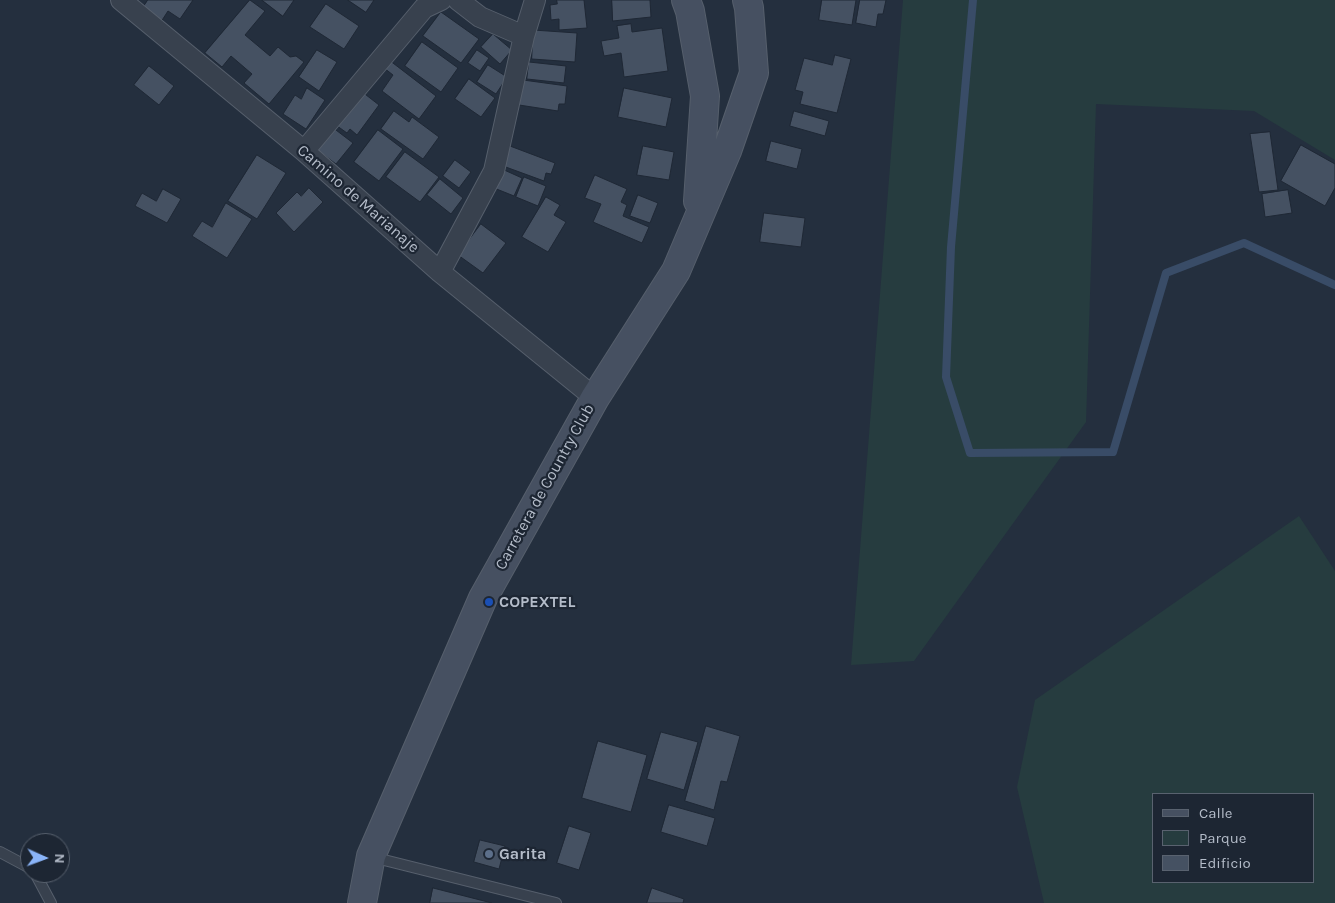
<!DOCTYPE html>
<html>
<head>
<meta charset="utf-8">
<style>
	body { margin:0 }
	#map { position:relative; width:1335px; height:903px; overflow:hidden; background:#242f3e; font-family:Karla,sans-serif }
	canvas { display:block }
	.legend { position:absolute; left:1152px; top:793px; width:162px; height:90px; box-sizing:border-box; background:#1d2633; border:1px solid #59626f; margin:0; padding:6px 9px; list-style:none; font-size:15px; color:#b4bcc9 }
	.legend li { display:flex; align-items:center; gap:10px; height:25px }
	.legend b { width:25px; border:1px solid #59626f }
	.north { position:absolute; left:20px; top:833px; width:50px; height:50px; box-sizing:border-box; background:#1d2633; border:1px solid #59626f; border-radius:50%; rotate:92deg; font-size:14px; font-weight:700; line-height:20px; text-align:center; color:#b4bcc9 }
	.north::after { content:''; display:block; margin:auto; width:18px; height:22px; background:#8ab4f8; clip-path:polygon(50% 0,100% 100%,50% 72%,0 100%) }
</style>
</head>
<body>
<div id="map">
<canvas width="1335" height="903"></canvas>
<ul class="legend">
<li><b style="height:6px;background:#465061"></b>Calle</li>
<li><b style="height:14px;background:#263c3f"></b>Parque</li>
<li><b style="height:14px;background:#455162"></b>Edificio</li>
</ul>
<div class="north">N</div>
</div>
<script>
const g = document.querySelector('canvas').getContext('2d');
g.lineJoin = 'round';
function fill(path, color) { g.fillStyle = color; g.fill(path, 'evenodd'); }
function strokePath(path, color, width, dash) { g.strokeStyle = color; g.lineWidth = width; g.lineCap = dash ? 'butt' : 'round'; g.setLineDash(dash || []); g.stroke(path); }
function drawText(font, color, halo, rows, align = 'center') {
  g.font = font + ' Karla,sans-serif'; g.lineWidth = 4.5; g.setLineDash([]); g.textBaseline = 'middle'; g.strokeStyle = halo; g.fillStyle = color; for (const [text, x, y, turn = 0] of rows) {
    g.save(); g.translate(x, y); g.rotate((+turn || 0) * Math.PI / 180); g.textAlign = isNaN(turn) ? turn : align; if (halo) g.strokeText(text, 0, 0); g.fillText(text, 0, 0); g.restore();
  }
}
fill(new Path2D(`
	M 903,0 L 1335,0 L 1335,160 L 1254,111 L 1096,104 L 1086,422 L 914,661 L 851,665 Z
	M 1299,516 L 1335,571 L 1335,903 L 1044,903 L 1017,787 L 1035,700 ZM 1154,794 L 1314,794 L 1314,882 L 1154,882 Z`), '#263c3f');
strokePath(new Path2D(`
	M 973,0 L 951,247 L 946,377 L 970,453 L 1113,452 L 1166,273 L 1244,243 L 1335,285`), '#394c67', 8);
const building = new Path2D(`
	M 148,0 L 193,0 L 180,19 L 168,11 L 159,25 L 140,12 Z
	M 250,0 L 265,11 L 245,35 L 270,56 L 278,47 L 290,57 L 296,56 L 304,62 L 269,104 L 244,83 L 252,74 L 231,56 L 222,67 L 205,53 Z
	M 262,0 L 294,0 L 283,16 Z
	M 348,0 L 374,0 L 366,12 Z
	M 557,0 L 584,0 L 587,28 L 559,30 L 559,19 L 551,20 L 550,5 L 557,4 Z
	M 612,0 L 650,0 L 651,17 L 613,21 Z
	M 822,0 L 856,0 L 852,25 L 819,20 Z
	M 860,0 L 886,0 L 883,14 L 878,14 L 876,27 L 856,23 Z
	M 326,4 L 359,26 L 344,49 L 310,27 Z
	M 441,12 L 479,39 L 461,63 L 423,36 Z
	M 631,24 L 632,32 L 662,28 L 668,71 L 624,77 L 621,53 L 604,56 L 601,41 L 619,38 L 617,26 Z
	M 533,30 L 577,33 L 575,62 L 532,59 Z
	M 493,34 L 512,50 L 500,64 L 481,47 Z
	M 422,42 L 458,68 L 441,92 L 405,66 Z
	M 317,50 L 337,62 L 319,91 L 299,77 Z
	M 477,50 L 489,58 L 480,71 L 468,63 Z
	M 835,55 L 851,59 L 837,113 L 800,104 L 803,92 L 795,90 L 804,58 L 832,65 Z
	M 389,60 L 436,96 L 419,119 L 382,91 L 393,75 L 384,68 Z
	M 529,62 L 566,66 L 564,83 L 527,79 Z
	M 488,65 L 507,77 L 496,94 L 477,82 Z
	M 149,66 L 174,86 L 159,105 L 134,85 Z
	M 469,79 L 495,98 L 481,117 L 455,99 Z
	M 523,80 L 567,86 L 565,104 L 559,104 L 558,111 L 519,105 Z
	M 307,88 L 325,100 L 306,129 L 283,114 L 295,95 L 301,99 Z
	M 624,88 L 672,98 L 666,127 L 618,117 Z
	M 361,91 L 379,105 L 357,135 L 350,129 L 347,133 L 333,123 Z
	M 394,111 L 409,122 L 412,117 L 439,137 L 423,159 L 381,129 Z
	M 794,111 L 829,121 L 825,136 L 790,126 Z
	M 332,127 L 353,143 L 336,164 L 316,149 Z
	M 378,130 L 403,149 L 379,181 L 354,162 Z
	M 1270,132 L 1278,190 L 1259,192 L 1250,134 Z
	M 771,141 L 802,149 L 797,169 L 766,161 Z
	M 1301,145 L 1335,164 L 1335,188 L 1325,206 L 1281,181 Z
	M 510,146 L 555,163 L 551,174 L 546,173 L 544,181 L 503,166 Z
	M 643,146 L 674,152 L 669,180 L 637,175 Z
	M 405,152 L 439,177 L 420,202 L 386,177 Z
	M 257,155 L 286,173 L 257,219 L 228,201 Z
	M 455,160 L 471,172 L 459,188 L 443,176 Z
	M 502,169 L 522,178 L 514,196 L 494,188 Z
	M 595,175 L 627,189 L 621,202 L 627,205 L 623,216 L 649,227 L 642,243 L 593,222 L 601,204 L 585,198 Z
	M 524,177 L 546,186 L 538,206 L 516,197 Z
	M 440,179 L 463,198 L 451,214 L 427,195 Z
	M 309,188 L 323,202 L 294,232 L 276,213 L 297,192 L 301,196 Z
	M 163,189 L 181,199 L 167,223 L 135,206 L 142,193 L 156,201 Z
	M 1288,190 L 1292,213 L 1265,217 L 1262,194 Z
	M 638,195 L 658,203 L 650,223 L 630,216 Z
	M 546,197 L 560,205 L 554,215 L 566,222 L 548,252 L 522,237 Z
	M 226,203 L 252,219 L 227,258 L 192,236 L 202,221 L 212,227 Z
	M 764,213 L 805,218 L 801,247 L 760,242 Z
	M 481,224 L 506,243 L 483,273 L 458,255 Z
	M 706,726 L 740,736 L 727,782 L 721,781 L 714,810 L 685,801 Z
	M 661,732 L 698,742 L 684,790 L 647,779 Z
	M 598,741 L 647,755 L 631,812 L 582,798 Z
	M 669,805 L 715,818 L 707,846 L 661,832 Z
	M 569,826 L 591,833 L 579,870 L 557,863 Z
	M 480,840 L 505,846 L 499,869 L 474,862 Z
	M 433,888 L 492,903 L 430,903 Z
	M 652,888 L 684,899 L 683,903 L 647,903 Z`);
fill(building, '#455162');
strokePath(building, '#1f2835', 1);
const lane = new Path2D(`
	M 0,852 L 30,868
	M 372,857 L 556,903
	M 35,873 L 51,903`);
const street = new Path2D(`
	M 121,0 L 304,151 L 440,272 L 595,398
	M 458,0 L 480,17 L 524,36 L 535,0
	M 304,151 L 424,8 L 441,0
	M 440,272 L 494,171 L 524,36`);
const secondary = new Path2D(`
	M 686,0 L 690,11 L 705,96 L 698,201
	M 362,903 L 371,856 L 483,598 L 595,398 L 676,271 L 727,151 L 754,73 L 749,8 L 747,0`);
strokePath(lane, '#565f6c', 12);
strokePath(street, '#565f6c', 22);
strokePath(secondary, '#565f6c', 30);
strokePath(lane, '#38414e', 10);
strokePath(street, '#38414e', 20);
strokePath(secondary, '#465061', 28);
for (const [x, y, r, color] of [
	[489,602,5,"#1a4fb4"],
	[489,854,5,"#5c6f8a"]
]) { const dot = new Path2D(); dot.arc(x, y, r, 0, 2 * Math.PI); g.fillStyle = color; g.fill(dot); strokePath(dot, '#1d2633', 2); }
drawText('16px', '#b4bcc9', '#1d2633', [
	["Camino de Marianaje",358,199,41],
	["Carretera de Country Club",545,487,-61]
]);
drawText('bold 16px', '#b4bcc9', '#1d2633', [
	["COPEXTEL",499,602],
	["Garita",499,854]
], 'left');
</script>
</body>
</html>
